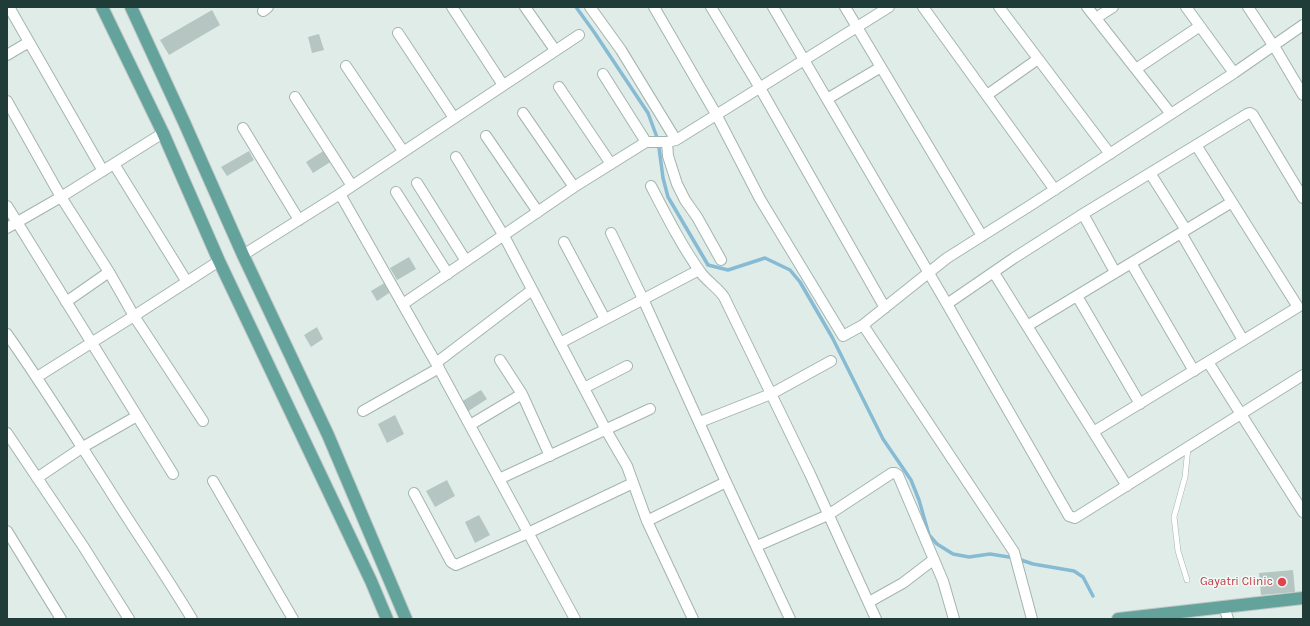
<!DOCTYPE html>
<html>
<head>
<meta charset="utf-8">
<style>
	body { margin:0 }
	#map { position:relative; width:1310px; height:626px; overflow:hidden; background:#e0ece8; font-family:Karla,sans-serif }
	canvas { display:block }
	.frame { position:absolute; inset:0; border:8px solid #203c39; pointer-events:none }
</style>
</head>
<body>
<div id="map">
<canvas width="1310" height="626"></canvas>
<div class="frame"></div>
</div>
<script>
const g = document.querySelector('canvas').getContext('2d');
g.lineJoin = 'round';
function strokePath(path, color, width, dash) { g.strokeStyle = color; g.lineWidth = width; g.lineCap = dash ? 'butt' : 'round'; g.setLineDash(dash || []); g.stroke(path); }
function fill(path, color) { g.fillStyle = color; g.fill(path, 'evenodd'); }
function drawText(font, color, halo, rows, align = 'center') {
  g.font = font + ' Karla,sans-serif'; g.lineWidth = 3; g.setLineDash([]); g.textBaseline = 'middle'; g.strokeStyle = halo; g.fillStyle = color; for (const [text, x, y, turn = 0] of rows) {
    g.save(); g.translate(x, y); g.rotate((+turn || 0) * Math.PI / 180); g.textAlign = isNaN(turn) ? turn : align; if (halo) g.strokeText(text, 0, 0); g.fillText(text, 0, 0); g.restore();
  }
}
strokePath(new Path2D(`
	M 576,7 L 594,32 L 648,113 L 658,140 L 663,178 L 668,197 L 708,265 L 728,270 L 765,258 L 790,270 L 800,282 L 832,337 L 883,439 L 911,480 L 919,500 L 929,535 L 937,544 L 953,554 L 969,557 L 990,554 L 1015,558 L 1033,564 L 1074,571 L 1083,577 L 1093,596`), '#86bbd3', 3.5);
fill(new Path2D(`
	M 212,10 L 220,25 L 169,55 L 160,40 Z
	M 319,34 L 324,50 L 312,53 L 308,37 Z
	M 325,150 L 332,161 L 313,173 L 306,162 Z
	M 249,151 L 254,160 L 227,176 L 221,167 Z
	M 409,257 L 416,269 L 397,280 L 390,268 Z
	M 386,282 L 392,291 L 377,301 L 371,291 Z
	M 317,327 L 323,339 L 311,347 L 304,335 Z
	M 481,390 L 487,399 L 467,412 L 461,402 Z
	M 395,415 L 404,434 L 387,443 L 378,424 Z
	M 447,480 L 455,496 L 435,507 L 426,491 Z
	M 479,515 L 490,535 L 475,543 L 465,522 Z
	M 1293,570 L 1295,592 L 1261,595 L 1259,573 Z`), '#b5c6c2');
const service = new Path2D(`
	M 1187,580 L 1178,551 L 1174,517 L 1185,477 L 1188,448`);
const minor = new Path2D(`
	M 9,7 L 103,171
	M 452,7 L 503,85
	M 525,7 L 555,50
	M 590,7 L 621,50 L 676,140
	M 654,7 L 716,114 L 760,199 L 843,336 L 863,325 L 947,258 L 1031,205 L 1234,73 L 1303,25
	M 711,7 L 760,88 L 885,308
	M 773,7 L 947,304 L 1069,516 L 1075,518 L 1303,375
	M 845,7 L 982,236
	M 923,7 L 1055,190
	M 999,7 L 1110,154
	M 1087,7 L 1171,114
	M 1186,7 L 1234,73
	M 1248,7 L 1277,51 L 1303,95
	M 263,11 L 268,7
	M 1096,18 L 1113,7
	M 398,33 L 454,118
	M 7,55 L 29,42
	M 346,66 L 403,151
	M 1136,69 L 1200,26
	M 603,74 L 646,142
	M 559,87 L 611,164
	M 987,95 L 1038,59
	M 295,97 L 352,186
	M 827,99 L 881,67
	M 7,101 L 61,197 L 109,272 L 134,316 L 219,261
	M 523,113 L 574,187
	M 243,128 L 299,220
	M 486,136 L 538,212
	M 667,142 L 668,156 L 677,184 L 685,200 L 697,217 L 721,260
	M 456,157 L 504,236 L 606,430 L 627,466 L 647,521 L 693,619
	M 114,164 L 187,282
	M 1150,173 L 1186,230
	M 417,183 L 466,261
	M 651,186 C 666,215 681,245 701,273 C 708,282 718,288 724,297 L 810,474 L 876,619
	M 396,192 L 448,274
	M 340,194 L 579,35
	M 7,206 L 173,474
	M 1083,214 L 1115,272
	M 7,228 L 61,197 L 163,133
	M 611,233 L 643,299 L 726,482 L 790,619
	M 1181,233 L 1243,340
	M 564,242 L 605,319
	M 243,255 L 340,194 L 436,363 L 575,619
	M 1131,263 L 1194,371
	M 994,273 L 1127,486
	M 1077,296 L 1140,404
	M 66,302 L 109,272
	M 403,304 L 574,187 L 646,142 L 667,142 L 676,140 L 889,7
	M 947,304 L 1014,258 L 1083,214 L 1247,114 L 1250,113 L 1253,115 L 1303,198
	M 863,325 L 1014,552 L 1032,619
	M 1027,326 L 1232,202
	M 7,334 C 42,384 74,435 107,486 C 135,531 165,574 192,619
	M 560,343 L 699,270
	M 500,360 L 522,394 L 550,456
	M 1208,362 L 1303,512
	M 436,363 L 532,290
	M 37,377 L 134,316 L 203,421
	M 584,388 L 627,366
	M 363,411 L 439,368
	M 700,422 L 771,394 L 831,361
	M 470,425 L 522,394
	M 1093,432 L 1298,307 L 1196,145
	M 7,433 L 83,546 L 129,619
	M 37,478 L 83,447 L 137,416
	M 499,479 L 650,409
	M 213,481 L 293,619
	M 414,493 L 451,562 L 456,565 L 528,533 L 633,483
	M 647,521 L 726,482
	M 7,531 L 61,619
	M 757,546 L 828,515 L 892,473 L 895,473 L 898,475 L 943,581 L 954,619
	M 869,602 L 903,583 L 933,560
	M 1224,607 L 1228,619`);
const primary = new Path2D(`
	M 102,7 L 163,133 L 219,261 L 371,581 L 387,619
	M 131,7 L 184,122 L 243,255 L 328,435 L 406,619
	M 1118,619 L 1303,598`);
strokePath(service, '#a3b4b0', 6);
strokePath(minor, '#a3b4b0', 12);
strokePath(primary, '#c1c8c8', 14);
strokePath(service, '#fff', 5);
strokePath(minor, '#fff', 10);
strokePath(primary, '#63a39c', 12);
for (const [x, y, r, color] of [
	[1282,582,5,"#e0444e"]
]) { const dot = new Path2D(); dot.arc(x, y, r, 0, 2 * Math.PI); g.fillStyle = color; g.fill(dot); strokePath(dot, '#f1f8f5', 1.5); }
drawText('12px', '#be3a42', '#f1f8f5', [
	["Gayatri Clinic",1273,582]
], 'right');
</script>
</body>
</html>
